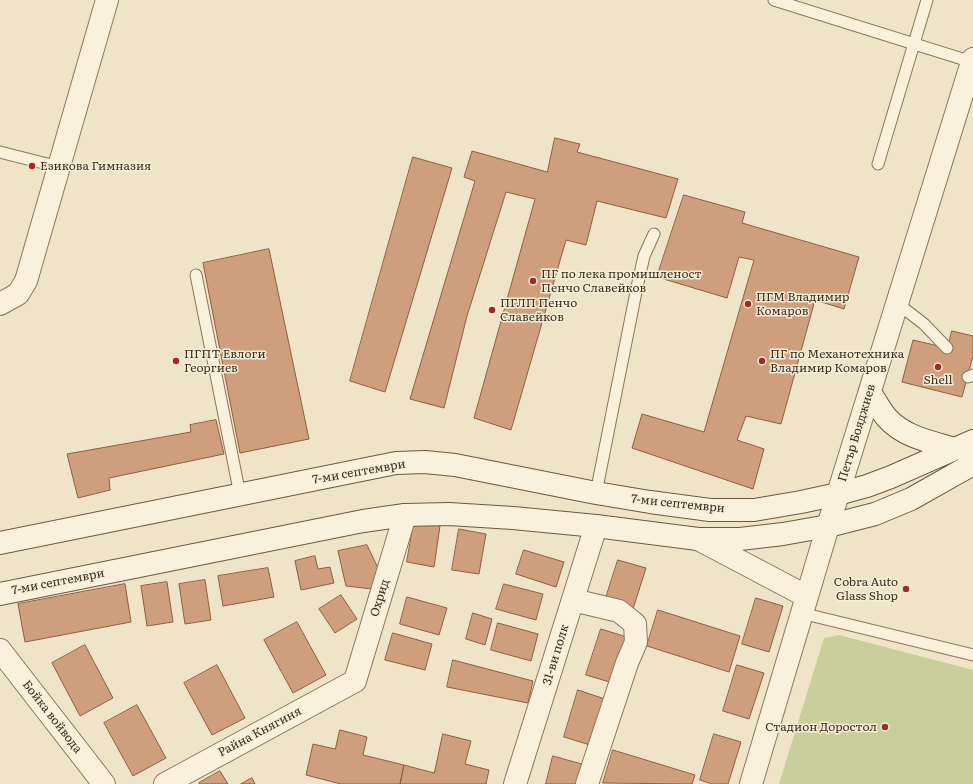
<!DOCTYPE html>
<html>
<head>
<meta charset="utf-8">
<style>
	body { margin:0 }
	canvas { display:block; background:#f0e4c8 }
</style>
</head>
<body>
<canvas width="973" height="784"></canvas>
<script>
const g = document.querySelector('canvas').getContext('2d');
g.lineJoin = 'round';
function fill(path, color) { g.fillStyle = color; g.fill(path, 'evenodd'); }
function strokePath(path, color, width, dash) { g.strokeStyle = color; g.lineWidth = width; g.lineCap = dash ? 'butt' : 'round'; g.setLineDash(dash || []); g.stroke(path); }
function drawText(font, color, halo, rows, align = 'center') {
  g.font = font + ' Literata,serif'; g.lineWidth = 3; g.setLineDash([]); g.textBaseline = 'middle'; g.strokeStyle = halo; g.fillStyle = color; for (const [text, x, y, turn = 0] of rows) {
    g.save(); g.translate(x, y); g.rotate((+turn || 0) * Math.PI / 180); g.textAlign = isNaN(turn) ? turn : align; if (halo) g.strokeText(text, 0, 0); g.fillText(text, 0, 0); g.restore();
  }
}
fill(new Path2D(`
	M 839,635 L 973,670 L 973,784 L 779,784 L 824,638 Z`), '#c9cf9b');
const building = new Path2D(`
	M 555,138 L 580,144 L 577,152 L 678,179 L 666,218 L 597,201 L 586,245 L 566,240 L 511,430 L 474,418 L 535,199 L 506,192 L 467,316 L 444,408 L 410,399 L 475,181 L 464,177 L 472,151 L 547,172 Z
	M 413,157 L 452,168 L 385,392 L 350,381 Z
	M 684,195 L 745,212 L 742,223 L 859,257 L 844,309 L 815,300 L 781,424 L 746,416 L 737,440 L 764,449 L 753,489 L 632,448 L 642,414 L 704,432 L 754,260 L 739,257 L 727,298 L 657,277 Z
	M 269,249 L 309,439 L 240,453 L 203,263 Z
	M 952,331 L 973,336 L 973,356 L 962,397 L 902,382 L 913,340 L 947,348 Z
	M 216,420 L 224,454 L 109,478 L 110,490 L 78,498 L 67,454 L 191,432 L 190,425 Z
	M 414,522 L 440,526 L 434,567 L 407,562 Z
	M 459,529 L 486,534 L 479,574 L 452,570 Z
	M 367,545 L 380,572 L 372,589 L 346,586 L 338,551 Z
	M 524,550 L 564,562 L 556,587 L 516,574 Z
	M 315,556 L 318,569 L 330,567 L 334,583 L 301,590 L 295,561 Z
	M 618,560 L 646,568 L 633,609 L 605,601 Z
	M 268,568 L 274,597 L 223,606 L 218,576 Z
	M 205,580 L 211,620 L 185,624 L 179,584 Z
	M 167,582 L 173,622 L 147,626 L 141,586 Z
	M 125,584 L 131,622 L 25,642 L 18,604 Z
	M 504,584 L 543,594 L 536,620 L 496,609 Z
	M 341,595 L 357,619 L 335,633 L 319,609 Z
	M 407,597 L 447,608 L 439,635 L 400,624 Z
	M 756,598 L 783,606 L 769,652 L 742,644 Z
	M 658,610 L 740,636 L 729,672 L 647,646 Z
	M 473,613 L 492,619 L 485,645 L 466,639 Z
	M 297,622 L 326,675 L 293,693 L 264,640 Z
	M 498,623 L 538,634 L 531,661 L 491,650 Z
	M 601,629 L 627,637 L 613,683 L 586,675 Z
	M 393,633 L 432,644 L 425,670 L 385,660 Z
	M 85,645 L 113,698 L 80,716 L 52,663 Z
	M 453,660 L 533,681 L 528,703 L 447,687 Z
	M 217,665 L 245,718 L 212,735 L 184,683 Z
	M 737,665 L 764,673 L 749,719 L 723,711 Z
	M 578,690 L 605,699 L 590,745 L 564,737 Z
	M 137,705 L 166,758 L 133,776 L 104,723 Z
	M 340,730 L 367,737 L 363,755 L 404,765 L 400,784 L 341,784 L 306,775 L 313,744 L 335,749 Z
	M 443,734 L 471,741 L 465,764 L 489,770 L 486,784 L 400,784 L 404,765 L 434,773 Z
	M 714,734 L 741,742 L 728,784 L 712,784 L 700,780 Z
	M 613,750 L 695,775 L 692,784 L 603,783 Z
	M 553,756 L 589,766 L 584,784 L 546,784 Z
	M 220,771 L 228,784 L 200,784 L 199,783 Z
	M 252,778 L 255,784 L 241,784 Z`);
fill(building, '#cf9f7d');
strokePath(building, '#8d5f41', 1);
const service = new Path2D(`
	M 774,0 L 972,62
	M 0,152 L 59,167
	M 878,164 L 927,0
	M 196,275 L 240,495
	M 898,304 L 924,324 L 947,348
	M 968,377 L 973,375
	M 596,493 L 637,287 L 644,256 L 654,234
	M 801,613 L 973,655`);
const minor = new Path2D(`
	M 0,304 L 18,294 L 26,281 L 107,0
	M 698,539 L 806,596
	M 573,600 L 619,611 L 635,624 L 636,642 L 627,663 L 587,784
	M 0,650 L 104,784
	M 165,784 L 355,681 L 405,515
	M 515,784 L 596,526
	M 751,784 L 828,526 L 973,59`);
const secondary = new Path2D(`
	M 870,392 C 875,400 880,410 887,418 C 904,437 931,442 955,449
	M 0,543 L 396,463 L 425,462 L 455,465 L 596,493 L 650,502 L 710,510 L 754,510 L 801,502 L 838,494 L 867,486 L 891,477 L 973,441
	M 0,594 L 363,521 L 405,515 L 449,514 L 513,518 L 596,526 L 698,539 L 740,539 L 783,534 L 828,526 L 875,514 L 911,499 L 973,464`);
strokePath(service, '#8d765c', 13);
strokePath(minor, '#8d765c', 24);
strokePath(secondary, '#6f573f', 24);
strokePath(service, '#faf1dc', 11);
strokePath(minor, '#faf1dc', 22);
strokePath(secondary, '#faf1dc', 22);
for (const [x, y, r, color] of [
	[32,166,4,"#9e2a2b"],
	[533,281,4,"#9e2a2b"],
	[748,304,4,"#9e2a2b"],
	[492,310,4,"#9e2a2b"],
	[176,361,4,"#9e2a2b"],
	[762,361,4,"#9e2a2b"],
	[938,367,4,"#9e2a2b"],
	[906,589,4,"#9e2a2b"],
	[885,727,4,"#9e2a2b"]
]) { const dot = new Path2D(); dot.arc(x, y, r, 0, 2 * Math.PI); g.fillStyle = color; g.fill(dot); strokePath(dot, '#f7eed8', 1.5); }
drawText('12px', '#3d2e20', '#f7eed8', [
	["Езикова Гимназия",40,166],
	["ПГ по лека промишленост",541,274],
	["Пенчо Славейков",541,288],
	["ПГМ Владимир",756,297],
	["Комаров",756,311],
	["ПГЛП Пенчо",500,303],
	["Славейков",500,317],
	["ПГПТ Евлоги",184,354],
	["Георгиев",184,368],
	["ПГ по Механотехника",770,354],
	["Владимир Комаров",770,368],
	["Shell",938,380,"center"],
	["Cobra Auto",898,582,"right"],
	["Glass Shop",898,596,"right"],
	["Стадион Доростол",877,727,"right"]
], 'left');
drawText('12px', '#3d2e20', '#f7eed8', [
	["Петър Бояджиев",857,433,-73],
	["7-ми септември",359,472,-10],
	["7-ми септември",678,504,6],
	["7-ми септември",58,582,-11],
	["Охрид",380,598,-73],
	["31-ви полк",556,655,-73],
	["Бойка войвода",52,717,52],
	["Райна Княгиня",260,732,-28]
]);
</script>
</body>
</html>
